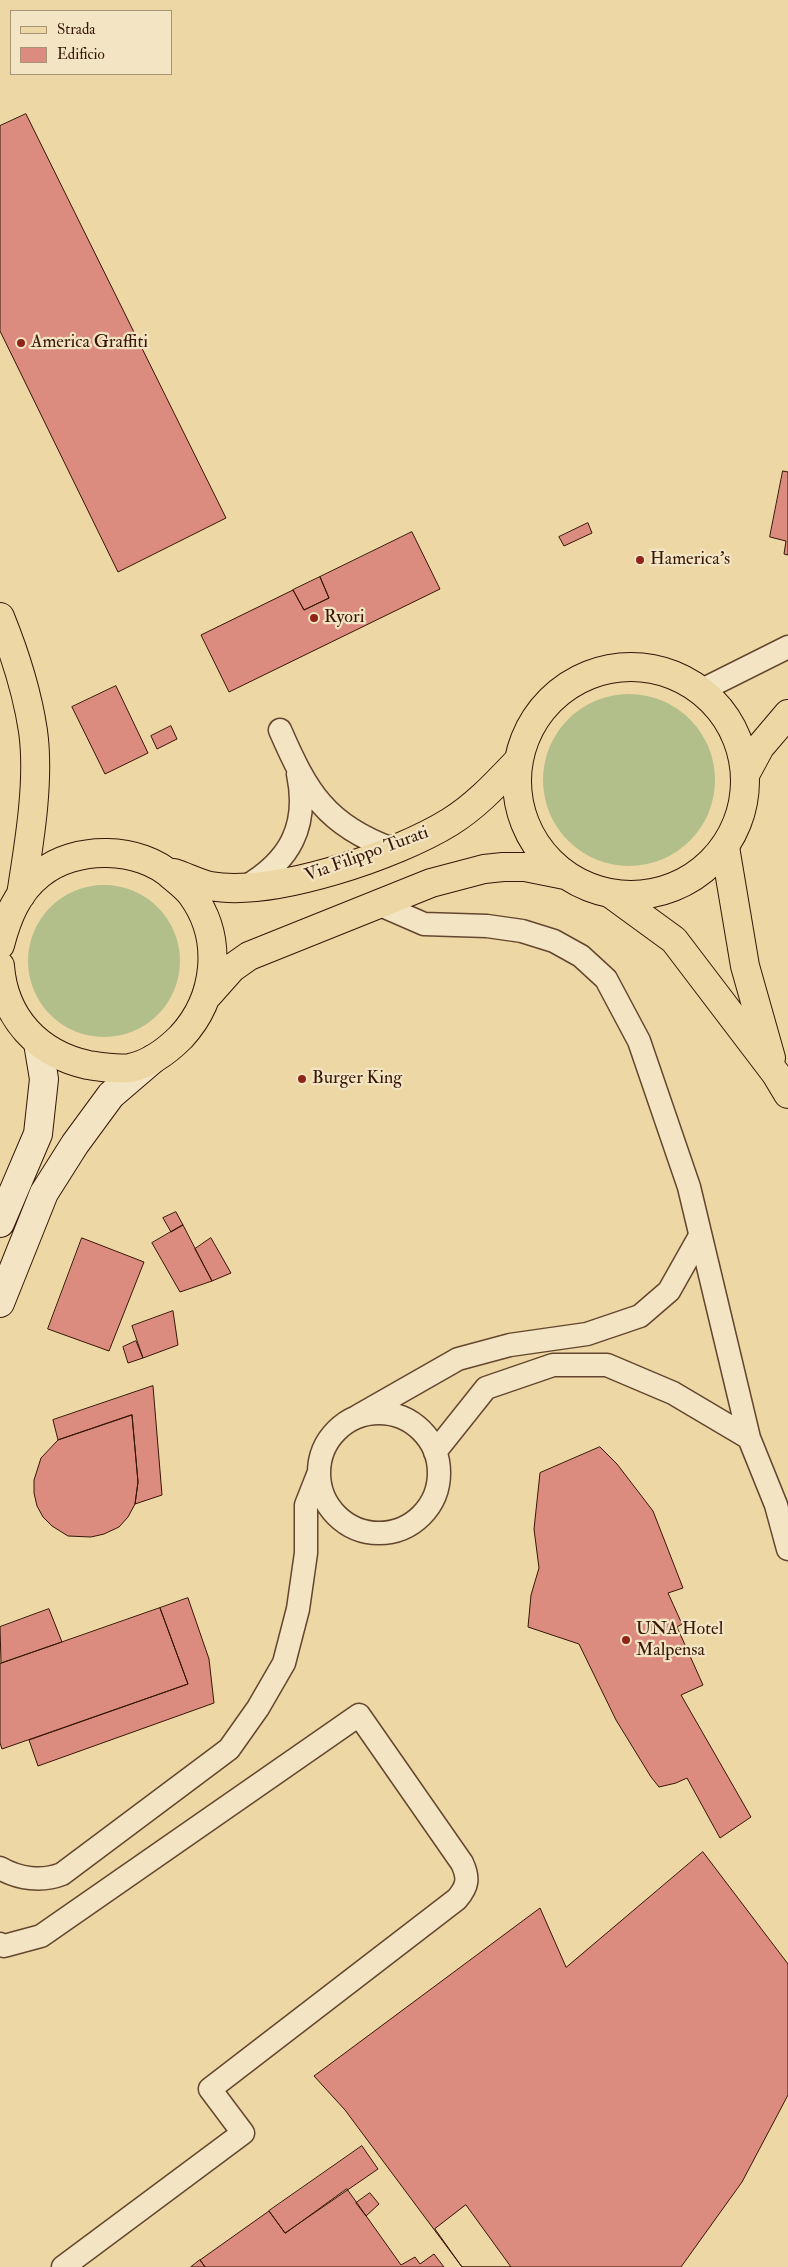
<!DOCTYPE html>
<html>
<head>
<meta charset="utf-8">
<style>
	body { margin:0 }
	#map { position:relative; width:788px; height:2267px; overflow:hidden; background:#edd7a5; font-family:"IM FELL Double Pica",serif }
	canvas { display:block }
	.legend { position:absolute; left:10px; top:10px; width:162px; height:65px; box-sizing:border-box; background:#f3e5c4; border:1px solid #a89278; margin:0; padding:6px 9px; list-style:none; font-size:15px; color:#371606 }
	.legend li { display:flex; align-items:center; gap:10px; height:25px }
	.legend b { width:25px; border:1px solid #a89278 }
</style>
</head>
<body>
<div id="map">
<canvas width="788" height="2267"></canvas>
<ul class="legend">
<li><b style="height:6px;background:#edd7a5"></b>Strada</li>
<li><b style="height:14px;background:#dc8c7e"></b>Edificio</li>
</ul>
</div>
<script>
const g = document.querySelector('canvas').getContext('2d');
g.lineJoin = 'round';
function fill(path, color) { g.fillStyle = color; g.fill(path, 'evenodd'); }
function strokePath(path, color, width, dash) { g.strokeStyle = color; g.lineWidth = width; g.lineCap = dash ? 'butt' : 'round'; g.setLineDash(dash || []); g.stroke(path); }
function drawText(font, color, halo, rows, align = 'center') {
  g.font = font + ' "IM FELL Double Pica",serif'; g.lineWidth = 4.5; g.setLineDash([]); g.textBaseline = 'middle'; g.strokeStyle = halo; g.fillStyle = color; for (const [text, x, y, turn = 0] of rows) {
    g.save(); g.translate(x, y); g.rotate((+turn || 0) * Math.PI / 180); g.textAlign = isNaN(turn) ? turn : align; if (halo) g.strokeText(text, 0, 0); g.fillText(text, 0, 0); g.restore();
  }
}
fill(new Path2D(`
	M543 780a86 86 0 1 1 172 0a86 86 0 1 1-172 0Z
	M28 961a76 76 0 1 1 152 0a76 76 0 1 1-152 0Z`), '#b2bf8b');
const building = new Path2D(`
	M 26,114 L 226,518 L 118,572 L 0,331 L 0,126 Z
	M 783,471 L 788,472 L 788,555 L 784,554 L 786,541 L 770,537 Z
	M 588,523 L 592,533 L 564,546 L 559,537 Z
	M 412,532 L 440,589 L 229,692 L 201,635 L 293,590 L 304,610 L 329,598 L 320,577 Z
	M 320,577 L 329,598 L 304,610 L 293,590 Z
	M 116,686 L 148,753 L 105,774 L 72,707 Z
	M 171,726 L 177,739 L 157,749 L 151,736 Z
	M 176,1212 L 183,1225 L 171,1232 L 163,1218 Z
	M 183,1225 L 212,1281 L 180,1292 L 152,1243 Z
	M 82,1238 L 144,1262 L 109,1351 L 48,1329 Z
	M 211,1238 L 231,1273 L 212,1281 L 195,1249 Z
	M 173,1311 L 178,1345 L 143,1358 L 132,1326 Z
	M 136,1341 L 143,1358 L 128,1363 L 123,1347 Z
	M 153,1386 L 162,1495 L 135,1504 L 138,1482 L 132,1415 L 58,1440 L 53,1420 Z
	M 132,1415 L 138,1482 L 135,1504 L 128,1517 L 119,1527 L 104,1534 L 91,1537 L 68,1536 L 52,1526 L 43,1517 L 37,1506 L 34,1493 L 34,1480 L 41,1458 L 58,1440 Z
	M 600,1447 L 617,1464 L 653,1511 L 683,1588 L 668,1593 L 682,1624 L 677,1627 L 703,1685 L 681,1695 L 751,1817 L 720,1838 L 687,1778 L 676,1783 L 659,1787 L 651,1777 L 616,1720 L 579,1644 L 528,1627 L 531,1595 L 539,1568 L 534,1529 L 540,1473 Z
	M 188,1598 L 209,1659 L 214,1703 L 38,1766 L 29,1740 L 188,1684 L 160,1608 Z
	M 160,1608 L 188,1684 L 2,1749 L 0,1743 L 0,1664 Z
	M 49,1609 L 62,1642 L 1,1663 L 0,1627 Z
	M 703,1852 L 788,1964 L 788,2095 L 742,2182 L 681,2267 L 462,2267 L 345,2110 L 314,2076 L 540,1908 L 566,1967 Z
	M 362,2146 L 378,2169 L 285,2233 L 269,2211 Z
	M 347,2189 L 401,2265 L 415,2257 L 420,2264 L 434,2254 L 444,2267 L 205,2267 L 200,2260 L 269,2211 L 285,2233 Z
	M 370,2193 L 379,2204 L 366,2216 L 356,2203 Z
	M 466,2205 L 511,2267 L 462,2267 L 435,2229 Z
	M 200,2260 L 205,2267 L 191,2267 Z`);
fill(building, '#dc8c7e');
strokePath(building, '#371606', 1);
const lane = new Path2D(`
	M 702,690 L 788,647
	M 280,730 C 307,792 326,825 392,849
	M 245,887 C 290,861 309,826 298,774
	M 378,904 L 424,924 L 487,926 L 522,931 L 554,941 L 581,956 L 606,979 L 639,1041 L 689,1187 L 749,1438 L 776,1505 L 788,1549
	M319 1473a60 60 0 1 1 120 0a60 60 0 1 1-120 0Z
	M 358,1416 L 458,1359 L 510,1345 L 587,1334 L 640,1316 L 669,1291 L 700,1236
	M 435,1452 L 486,1388 L 553,1365 L 607,1365 L 673,1393 L 749,1438
	M 0,1868 C 19,1879 42,1882 62,1874 L 229,1749 L 258,1708 L 284,1663 L 298,1609 L 306,1553 L 306,1505 L 319,1472
	M 0,1944 L 4,1946 L 41,1936 L 359,1715 L 462,1863 C 469,1878 468,1886 457,1899 L 210,2089 L 243,2133 L 63,2267`);
const secondary = new Path2D(`
	M 0,1223 L 38,1134 L 44,1079 L 38,1043
	M 0,1303 L 44,1193 L 75,1144 L 111,1095 L 153,1059`);
const primary = new Path2D(`
	M 0,617 C 15,654 27,691 33,731 C 40,781 29,844 21,895
	M517 781a114 114 0 1 1 228 0a114 114 0 1 1-228 0Z
	M 746,773 L 760,747 L 788,714
	M 174,873 C 186,877 198,883 210,886 C 272,898 397,855 450,822 C 476,806 497,783 518,761
	M 0,945 C 7,918 17,892 40,874 C 75,845 140,846 173,877 C 179,882 187,888 192,895 C 224,939 217,998 181,1037 C 168,1050 149,1064 130,1068 C 117,1070 101,1067 88,1065 C 38,1054 4,1018 0,966
	M 208,995 L 232,968 L 249,956 L 431,883 L 484,869 L 503,867 L 525,867 L 565,875`);
const highway = new Path2D(`
	M 725,847 L 745,966 L 771,1058
	M 611,894 L 674,940 L 776,1074 L 788,1094`);
strokePath(lane, '#64462e', 25);
strokePath(secondary, '#371606', 30);
strokePath(primary, '#371606', 30);
strokePath(highway, '#371606', 30);
strokePath(lane, '#f3e5c4', 22);
strokePath(secondary, '#f3e5c4', 28);
strokePath(primary, '#edd7a5', 28);
strokePath(highway, '#edd7a5', 28);
for (const [x, y, r, color] of [
	[21,343,5,"#8f2418"],
	[640,560,5,"#8f2418"],
	[314,618,5,"#8f2418"],
	[302,1079,5,"#8f2418"],
	[626,1640,5,"#8f2418"]
]) { const dot = new Path2D(); dot.arc(x, y, r, 0, 2 * Math.PI); g.fillStyle = color; g.fill(dot); strokePath(dot, '#f3e5c4', 2); }
drawText('18px', '#371606', '#f3e5c4', [
	["America Graffiti",31,343],
	["Hamerica's",650,560],
	["Ryori",324,618],
	["Burger King",312,1079],
	["UNA Hotel",636,1630],
	["Malpensa",636,1651]
], 'left');
drawText('18px', '#371606', '#f3e5c4', [
	["Via Filippo Turati",367,855,-20]
]);
</script>
</body>
</html>
